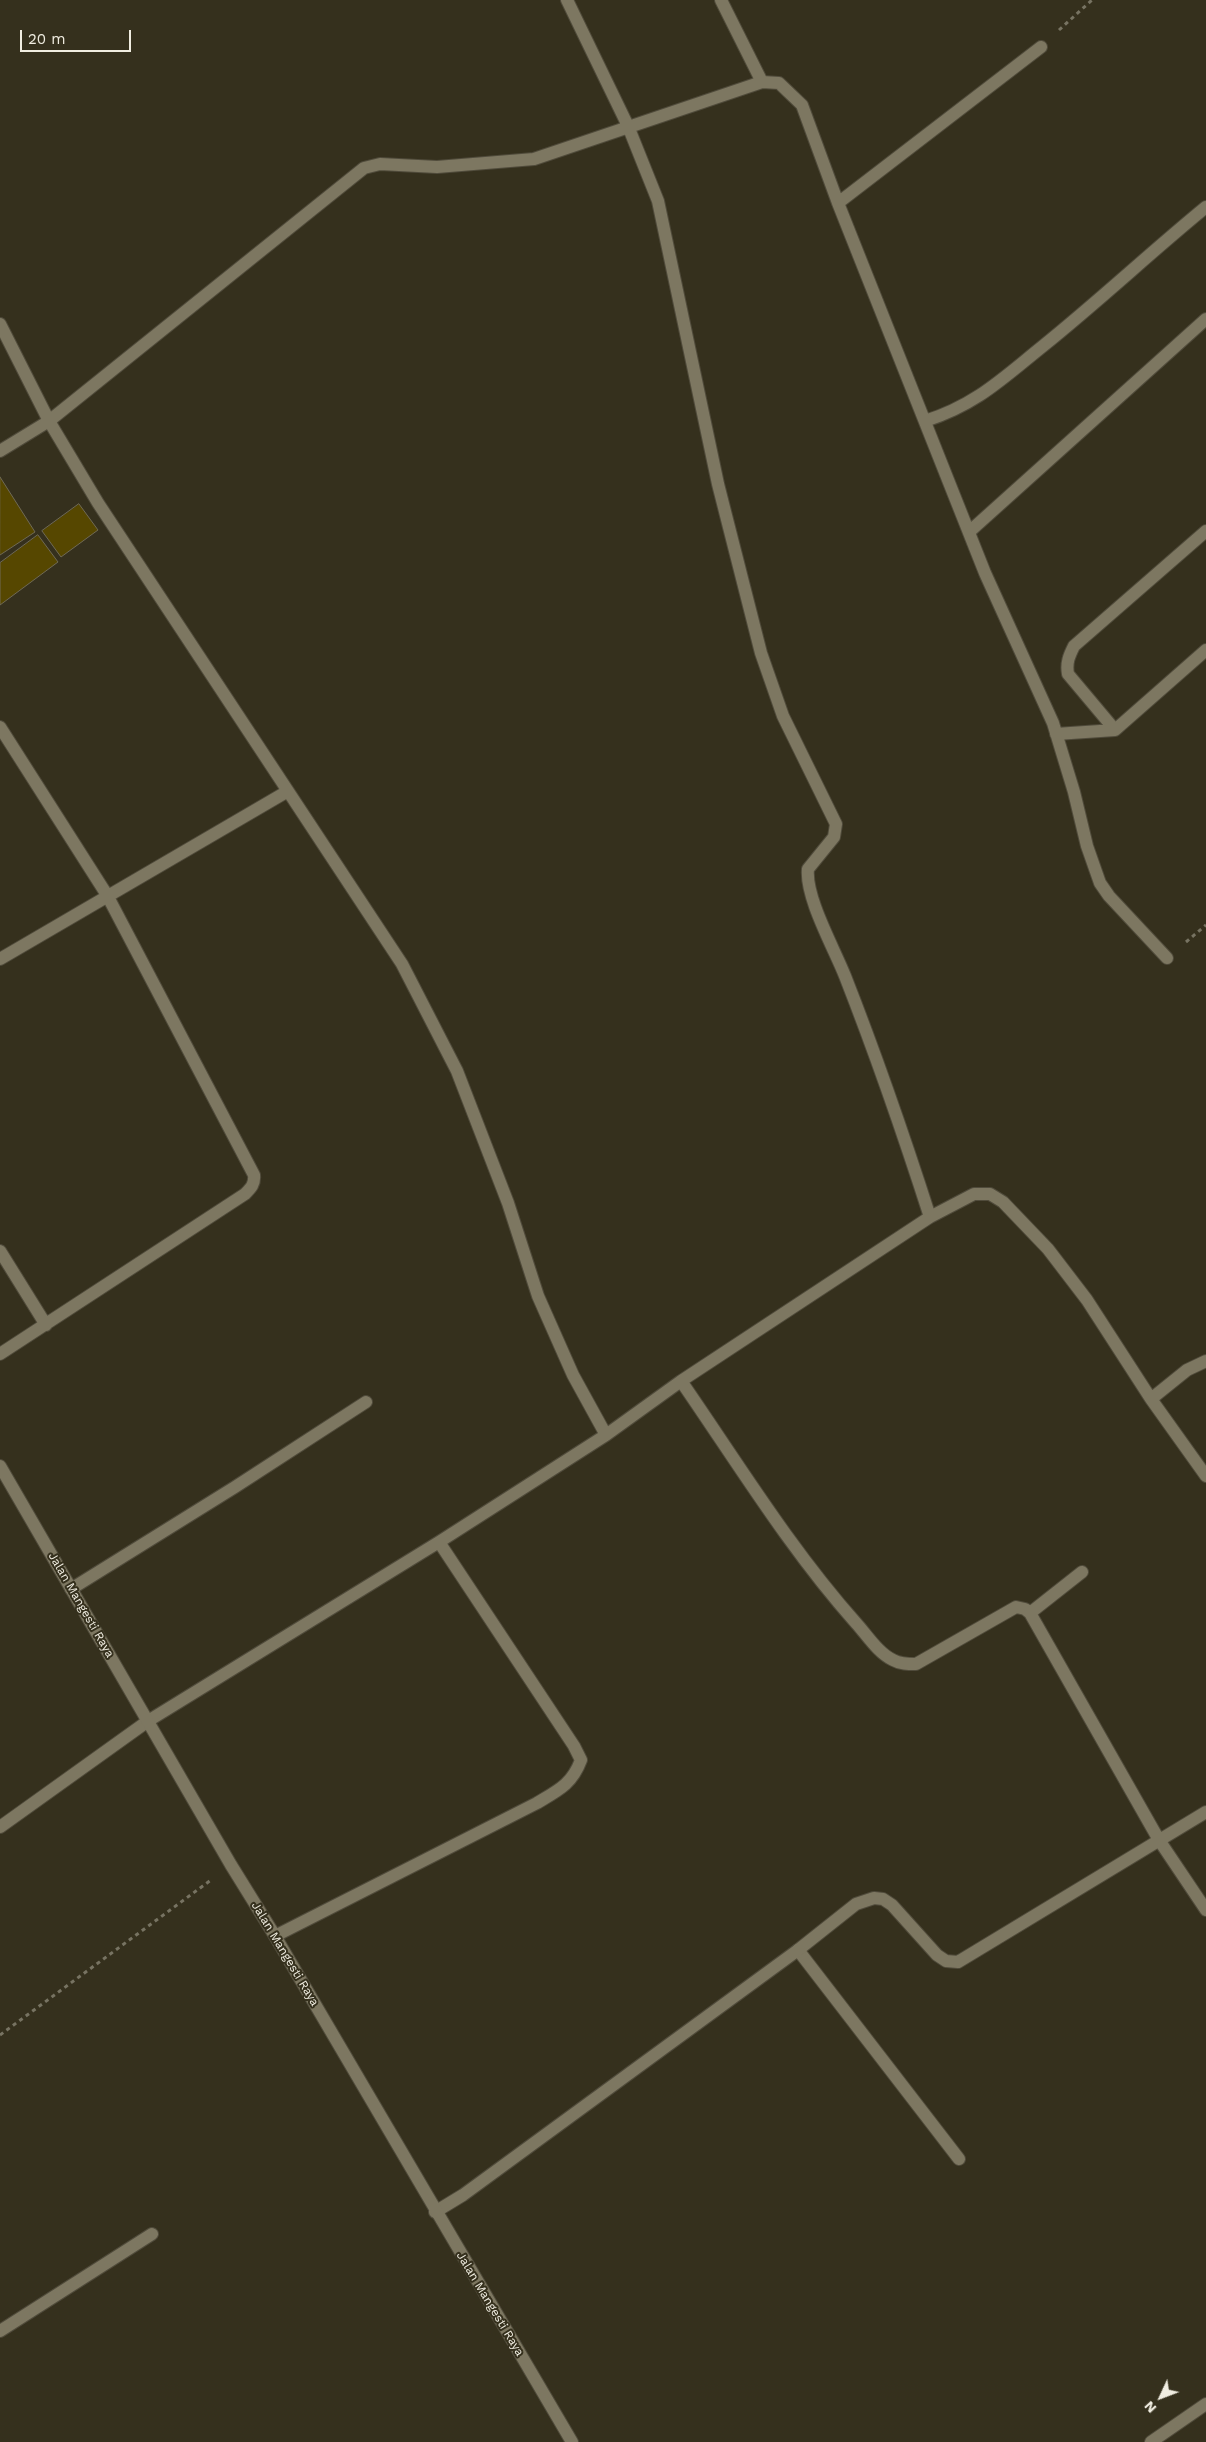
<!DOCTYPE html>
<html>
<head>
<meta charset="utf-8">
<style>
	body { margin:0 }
	#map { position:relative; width:1206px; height:2442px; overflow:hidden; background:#35301d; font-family:"Work Sans",sans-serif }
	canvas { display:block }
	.north { position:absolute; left:1136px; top:2372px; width:50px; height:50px; -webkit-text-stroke:4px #35301d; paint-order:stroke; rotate:227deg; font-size:14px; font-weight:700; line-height:20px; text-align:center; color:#f0ede1 }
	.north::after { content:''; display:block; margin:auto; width:18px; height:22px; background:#f0ede1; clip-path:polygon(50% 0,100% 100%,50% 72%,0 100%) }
	.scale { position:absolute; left:20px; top:30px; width:111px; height:22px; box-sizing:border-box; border:2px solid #f0ede1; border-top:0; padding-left:6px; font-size:15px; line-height:18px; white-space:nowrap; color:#f0ede1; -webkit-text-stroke:4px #35301d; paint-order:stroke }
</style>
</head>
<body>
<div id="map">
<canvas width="1206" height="2442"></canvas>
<div class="north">N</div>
<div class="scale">20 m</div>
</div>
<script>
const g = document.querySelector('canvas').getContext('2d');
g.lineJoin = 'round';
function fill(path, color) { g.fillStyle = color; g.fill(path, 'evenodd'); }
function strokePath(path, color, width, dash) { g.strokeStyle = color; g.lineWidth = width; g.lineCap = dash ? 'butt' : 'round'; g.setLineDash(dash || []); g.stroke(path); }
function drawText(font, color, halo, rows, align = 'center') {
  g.font = font + ' "Work Sans",sans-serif'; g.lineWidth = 4; g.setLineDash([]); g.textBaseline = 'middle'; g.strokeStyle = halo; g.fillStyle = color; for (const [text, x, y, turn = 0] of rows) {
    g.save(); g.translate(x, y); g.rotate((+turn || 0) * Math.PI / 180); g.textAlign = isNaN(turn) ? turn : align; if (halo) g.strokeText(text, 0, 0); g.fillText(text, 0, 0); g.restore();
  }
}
const building = new Path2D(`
	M 0,477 L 35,532 L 0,555 Z
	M 79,504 L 98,530 L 61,557 L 42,531 Z
	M 38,535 L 58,562 L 0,605 L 0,563 Z`);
fill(building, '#564700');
strokePath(building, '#706a55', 1);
const lane = new Path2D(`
	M 0,1827 L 148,1721
	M 798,1950 L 959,2159`);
const street = new Path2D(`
	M 567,0 L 628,126 L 658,201 L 718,484 L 761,653 L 783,716 L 836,824 L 834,837 L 808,869 C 805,897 834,948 845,976 C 876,1055 904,1136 930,1217
	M 721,0 L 762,82 L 779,83 L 802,105 L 838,203 L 985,573 L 1053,723 L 1074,792 L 1087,846 L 1100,883 L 1109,896 L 1167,958
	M 838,203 L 1041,47
	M 0,324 L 49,421 L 98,503 L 402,964 L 457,1071 L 508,1203 L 538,1296 L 573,1375 L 606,1435
	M 925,421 C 976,405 1003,378 1043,346 C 1099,301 1151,252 1206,207
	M 0,451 L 49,421 L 364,168 L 380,164 L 437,167 L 534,159 L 762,82
	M 969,532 L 1206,319
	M 0,727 L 107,895 L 254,1175 C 255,1184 251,1188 245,1194 L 0,1354
	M 1115,730 L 1068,674 C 1066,663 1069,656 1074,646 L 1206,531
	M 1056,734 L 1115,730 L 1206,650
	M 0,959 L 288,791
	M 0,1251 L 46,1325
	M 681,1381 C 737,1462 790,1549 856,1623 C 867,1635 878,1653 893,1660 C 900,1664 908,1664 916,1664 L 1016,1607 L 1025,1609 L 1030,1613 L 1159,1840 L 1206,1910
	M 1151,1399 L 1187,1370 L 1206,1361
	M 71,1589 L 235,1487 L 366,1402
	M 1030,1613 L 1082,1572
	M 148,1721 L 439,1542 L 606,1435 L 681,1381 L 930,1217 L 974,1194 L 990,1194 L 1003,1202 L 1048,1249 L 1087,1300 L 1151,1399 L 1206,1476
	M 275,1936 L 537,1803 C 559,1790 572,1784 581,1760 L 574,1746 L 439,1542
	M 435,2212 L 463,2195 L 798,1950 L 856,1904 L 874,1898 L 883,1899 L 892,1905 L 937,1955 L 946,1961 L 958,1962 L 1206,1812
	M 0,2331 L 152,2234`);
const secondary = new Path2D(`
	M 0,1466 L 231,1865 L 275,1936 L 572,2442
	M 1151,2442 L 1206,2404`);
strokePath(lane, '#504b3b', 14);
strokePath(street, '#504b3b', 14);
strokePath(secondary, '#504b3b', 14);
strokePath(new Path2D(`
	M 1059,30 L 1092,0
	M 1186,942 L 1206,925
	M 0,2035 L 211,1880`), '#777362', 3, [4, 4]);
strokePath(lane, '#7d7761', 12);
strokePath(street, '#7d7761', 12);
strokePath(secondary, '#7d7761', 12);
drawText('12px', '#f0ede1', '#35301d', [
	["Jalan Mangesti Raya",81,1605,60],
	["Jalan Mangesti Raya",285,1954,59],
	["Jalan Mangesti Raya",490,2304,59]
]);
</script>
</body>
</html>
